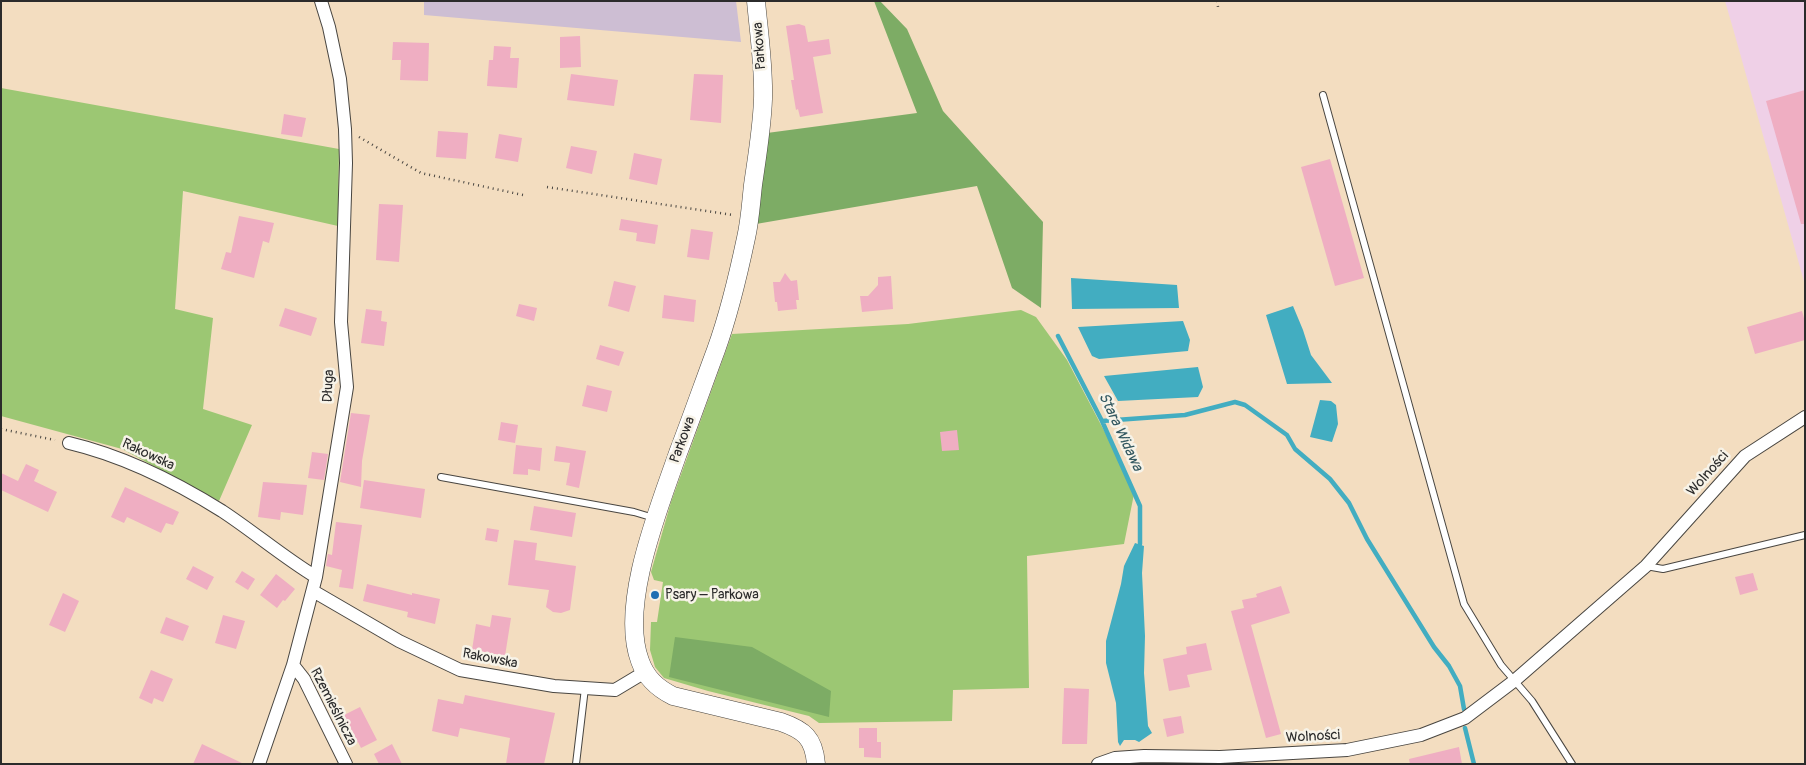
<!DOCTYPE html>
<html>
<head>
<meta charset="utf-8">
<style>
	body { margin:0 }
	#map { position:relative; width:1806px; height:765px; overflow:hidden; background:#f3ddc0; font-family:Pangolin,sans-serif }
	canvas { display:block }
	.frame { position:absolute; inset:0; border:2px solid #2b2b2b; pointer-events:none }
</style>
</head>
<body>
<div id="map">
<canvas width="1806" height="765"></canvas>
<div class="frame"></div>
</div>
<script>
const g = document.querySelector('canvas').getContext('2d');
g.lineJoin = 'round';
function fill(path, color) { g.fillStyle = color; g.fill(path, 'evenodd'); }
function strokePath(path, color, width, dash) { g.strokeStyle = color; g.lineWidth = width; g.lineCap = dash ? 'butt' : 'round'; g.setLineDash(dash || []); g.stroke(path); }
function drawText(font, color, halo, rows, align = 'center') {
  g.font = font + ' Pangolin,sans-serif'; g.lineWidth = 5; g.setLineDash([]); g.textBaseline = 'middle'; g.strokeStyle = halo; g.fillStyle = color; for (const [text, x, y, turn = 0] of rows) {
    g.save(); g.translate(x, y); g.rotate((+turn || 0) * Math.PI / 180); g.textAlign = isNaN(turn) ? turn : align; if (halo) g.strokeText(text, 0, 0); g.fillText(text, 0, 0); g.restore();
  }
}
fill(new Path2D(`
	M 1725,1 L 1805,1 L 1805,285 L 1734,32 Z`), '#efd0e7');
fill(new Path2D(`
	M 424,1 L 736,1 L 741,42 L 424,15 Z`), '#cdbed3');
fill(new Path2D(`
	M 1,88 L 339,149 L 338,226 L 183,191 L 175,309 L 213,318 L 203,409 L 252,425 L 219,501 L 122,449 L 1,416 Z
	M 1021,310 L 1036,317 L 1067,360 L 1110,442 L 1134,494 L 1124,544 L 1027,556 L 1029,688 L 953,690 L 952,721 L 819,723 L 809,716 L 708,691 L 664,678 L 655,667 L 650,650 L 651,622 L 657,622 L 663,582 L 654,580 L 651,572 L 671,502 L 732,334 L 908,324 Z`), '#9cc773');
fill(new Path2D(`
	M 874,1 L 880,1 L 907,29 L 943,111 L 1043,222 L 1041,308 L 1012,288 L 977,186 L 756,224 L 767,133 L 917,113 Z
	M 675,637 L 752,647 L 831,691 L 829,717 L 669,677 Z`), '#7dac65');
fill(new Path2D(`
	M 1071,278 L 1177,285 L 1179,308 L 1072,309 Z
	M 1293,306 L 1303,330 L 1311,355 L 1332,383 L 1287,384 L 1266,315 Z
	M 1183,321 L 1190,340 L 1188,351 L 1099,359 L 1092,356 L 1078,327 Z
	M 1198,367 L 1203,387 L 1198,397 L 1118,401 L 1104,376 Z
	M 1320,400 L 1331,401 L 1336,405 L 1338,424 L 1332,442 L 1310,437 Z
	M 1135,543 L 1144,546 L 1142,573 L 1145,636 L 1144,673 L 1148,726 L 1152,733 L 1139,742 L 1135,740 L 1124,740 L 1120,746 L 1118,742 L 1116,703 L 1106,663 L 1106,641 L 1121,584 L 1124,566 Z`), '#42adc1');
strokePath(new Path2D(`
	M 1058,336 L 1102,421 L 1140,506 L 1140,544
	M 1102,421 L 1185,415 L 1235,402 L 1245,405 L 1287,435 L 1295,449 L 1330,479 L 1349,503 L 1367,539 L 1434,647 L 1449,666 L 1460,686 L 1464,709
	M 1465,728 L 1474,764`), '#42adc1', 4.5);
fill(new Path2D(`
	M 799,24 L 805,26 L 808,42 L 829,39 L 831,54 L 813,57 L 823,113 L 800,117 L 798,109 L 796,110 L 791,80 L 794,80 L 786,26 Z
	M 580,36 L 581,67 L 560,68 L 560,37 Z
	M 393,42 L 429,43 L 428,81 L 400,80 L 401,60 L 392,60 Z
	M 494,46 L 511,47 L 510,58 L 519,58 L 517,88 L 487,86 L 489,60 L 493,60 Z
	M 571,74 L 618,80 L 614,106 L 567,100 Z
	M 694,74 L 723,75 L 721,123 L 690,120 Z
	M 1805,90 L 1805,224 L 1801,224 L 1766,101 Z
	M 284,114 L 306,118 L 302,137 L 281,134 Z
	M 438,131 L 468,133 L 466,159 L 436,157 Z
	M 499,134 L 522,138 L 518,162 L 495,158 Z
	M 571,146 L 597,151 L 592,174 L 566,168 Z
	M 634,153 L 662,159 L 657,185 L 629,179 Z
	M 1330,159 L 1364,278 L 1335,286 L 1301,167 Z
	M 379,204 L 403,205 L 399,262 L 376,260 Z
	M 239,216 L 274,223 L 269,243 L 263,241 L 254,278 L 221,269 L 226,252 L 231,253 Z
	M 621,219 L 658,225 L 655,244 L 636,241 L 637,233 L 619,230 Z
	M 691,229 L 713,232 L 709,260 L 687,257 Z
	M 785,273 L 791,281 L 797,280 L 799,300 L 796,300 L 797,309 L 778,311 L 777,302 L 775,302 L 773,282 L 780,282 Z
	M 891,276 L 893,309 L 862,312 L 860,296 L 868,296 L 878,285 L 878,277 Z
	M 614,281 L 636,286 L 629,312 L 608,306 Z
	M 664,295 L 696,300 L 694,322 L 662,318 Z
	M 519,304 L 537,308 L 534,321 L 516,316 Z
	M 285,308 L 317,318 L 311,336 L 279,326 Z
	M 366,309 L 382,311 L 381,321 L 387,322 L 384,346 L 361,343 Z
	M 1802,311 L 1805,322 L 1805,340 L 1755,354 L 1747,327 Z
	M 600,345 L 624,352 L 619,366 L 596,359 Z
	M 587,385 L 612,391 L 607,412 L 582,406 Z
	M 351,413 L 370,415 L 362,461 L 361,487 L 340,482 Z
	M 501,422 L 518,425 L 515,443 L 498,440 Z
	M 957,430 L 959,450 L 942,451 L 940,432 Z
	M 516,445 L 542,448 L 540,471 L 528,469 L 528,475 L 513,474 Z
	M 556,446 L 586,451 L 579,488 L 566,485 L 570,463 L 554,461 Z
	M 312,452 L 328,454 L 324,480 L 308,478 Z
	M 26,464 L 39,470 L 34,481 L 57,492 L 48,512 L 1,490 L 1,473 L 18,481 Z
	M 364,480 L 425,489 L 421,518 L 360,508 Z
	M 263,482 L 307,485 L 303,515 L 281,512 L 280,520 L 258,517 Z
	M 125,487 L 179,512 L 173,525 L 166,523 L 161,533 L 127,517 L 124,523 L 111,517 Z
	M 534,506 L 576,513 L 572,537 L 530,530 Z
	M 336,522 L 362,525 L 353,589 L 339,587 L 342,570 L 326,566 L 328,554 L 332,555 Z
	M 487,528 L 499,530 L 497,542 L 485,540 Z
	M 514,540 L 537,543 L 535,560 L 576,566 L 570,610 L 561,613 L 553,612 L 546,607 L 549,590 L 508,585 Z
	M 193,566 L 214,577 L 207,590 L 186,579 Z
	M 242,571 L 255,579 L 248,590 L 235,582 Z
	M 1753,573 L 1758,590 L 1740,595 L 1735,577 Z
	M 276,574 L 295,589 L 285,601 L 283,600 L 277,608 L 260,595 Z
	M 367,584 L 412,595 L 412,593 L 440,599 L 435,624 L 407,617 L 408,612 L 363,601 Z
	M 1281,586 L 1290,613 L 1251,625 L 1281,734 L 1266,738 L 1231,611 L 1244,608 L 1242,600 L 1257,597 L 1256,594 Z
	M 63,593 L 79,601 L 65,632 L 49,625 Z
	M 223,615 L 245,621 L 236,649 L 215,643 Z
	M 492,615 L 511,618 L 505,656 L 472,650 L 476,624 L 490,627 Z
	M 166,617 L 189,626 L 183,641 L 160,633 Z
	M 1206,643 L 1212,670 L 1187,675 L 1190,687 L 1169,691 L 1163,659 L 1187,654 L 1186,647 Z
	M 151,670 L 173,679 L 163,702 L 154,698 L 152,704 L 139,698 Z
	M 1064,688 L 1089,689 L 1087,744 L 1062,744 Z
	M 465,695 L 555,713 L 544,764 L 506,764 L 510,738 L 460,728 L 458,737 L 432,731 L 438,699 L 463,704 Z
	M 360,707 L 377,740 L 361,748 L 358,742 L 352,745 L 338,718 Z
	M 1181,716 L 1184,733 L 1167,737 L 1163,719 Z
	M 859,728 L 877,728 L 877,742 L 881,742 L 881,758 L 864,757 L 864,748 L 859,748 Z
	M 202,744 L 244,764 L 193,764 Z
	M 392,744 L 402,764 L 379,764 L 374,754 Z
	M 1459,747 L 1462,764 L 1410,764 L 1409,759 Z`), '#efaec2');
const lane = new Path2D(`
	M 1323,95 L 1464,604 L 1501,665 L 1532,701 L 1572,764
	M 441,477 L 634,512 L 654,518
	M 1646,566 L 1663,569 L 1805,535
	M 576,764 L 585,688`);
const street = new Path2D(`
	M 69,443 C 124,456 174,481 222,511 C 254,532 283,557 316,577
	M 313,591 L 399,641 L 460,670 L 554,686 L 615,690 L 645,672
	M 293,665 L 304,679 L 346,764
	M 259,764 L 293,665 L 316,577 L 347,387 L 341,322 L 346,163 L 345,129 L 340,79 L 329,27 L 321,1
	M 1098,764 L 1115,758 L 1144,756 L 1220,757 L 1347,750 L 1421,735 L 1465,718 L 1514,681 L 1646,566 L 1745,456 L 1805,417`);
const secondary = new Path2D(`
	M 756,1 C 759,34 764,67 763,99 C 762,128 757,157 753,185 C 751,203 750,221 746,238 C 738,276 729,314 716,350 C 703,385 691,419 678,453 C 659,508 619,605 640,661 C 646,678 657,688 673,696 L 781,722 C 804,730 814,738 816,764`);
strokePath(lane, '#494641', 8);
strokePath(street, '#494641', 14);
strokePath(secondary, '#494641', 19);
strokePath(new Path2D(`
	M 1217,1 L 1218,7
	M 359,137 L 421,173 L 523,195
	M 547,187 L 733,215
	M 1,429 L 55,440`), '#494641', 2.5, [1, 4]);
strokePath(lane, '#fff', 6);
strokePath(street, '#fff', 12);
strokePath(secondary, '#fff', 18);
for (const [x, y, r, color] of [
	[655,595,5,"#1f6fb2"]
]) { const dot = new Path2D(); dot.arc(x, y, r, 0, 2 * Math.PI); g.fillStyle = color; g.fill(dot); strokePath(dot, '#f7f3e8', 2); }
drawText('14px', '#2b2b2b', '#f7f3e8', [
	["Parkowa",760,46,-94],
	["Długa",329,386,-87],
	["Parkowa",683,440,-70],
	["Rakowska",148,455,25],
	["Wolności",1708,474,-48],
	["Rakowska",490,659,11],
	["Rzemieślnicza",333,707,63],
	["Wolności",1313,737,-3]
]);
drawText('14px', '#2b2b2b', '#f7f3e8', [
	["Psary – Parkowa",665,595]
], 'left');
drawText('italic 15px', '#335860', '#f7f3e8', [
	["Stara Widawa",1120,432,65]
]);
</script>
</body>
</html>
